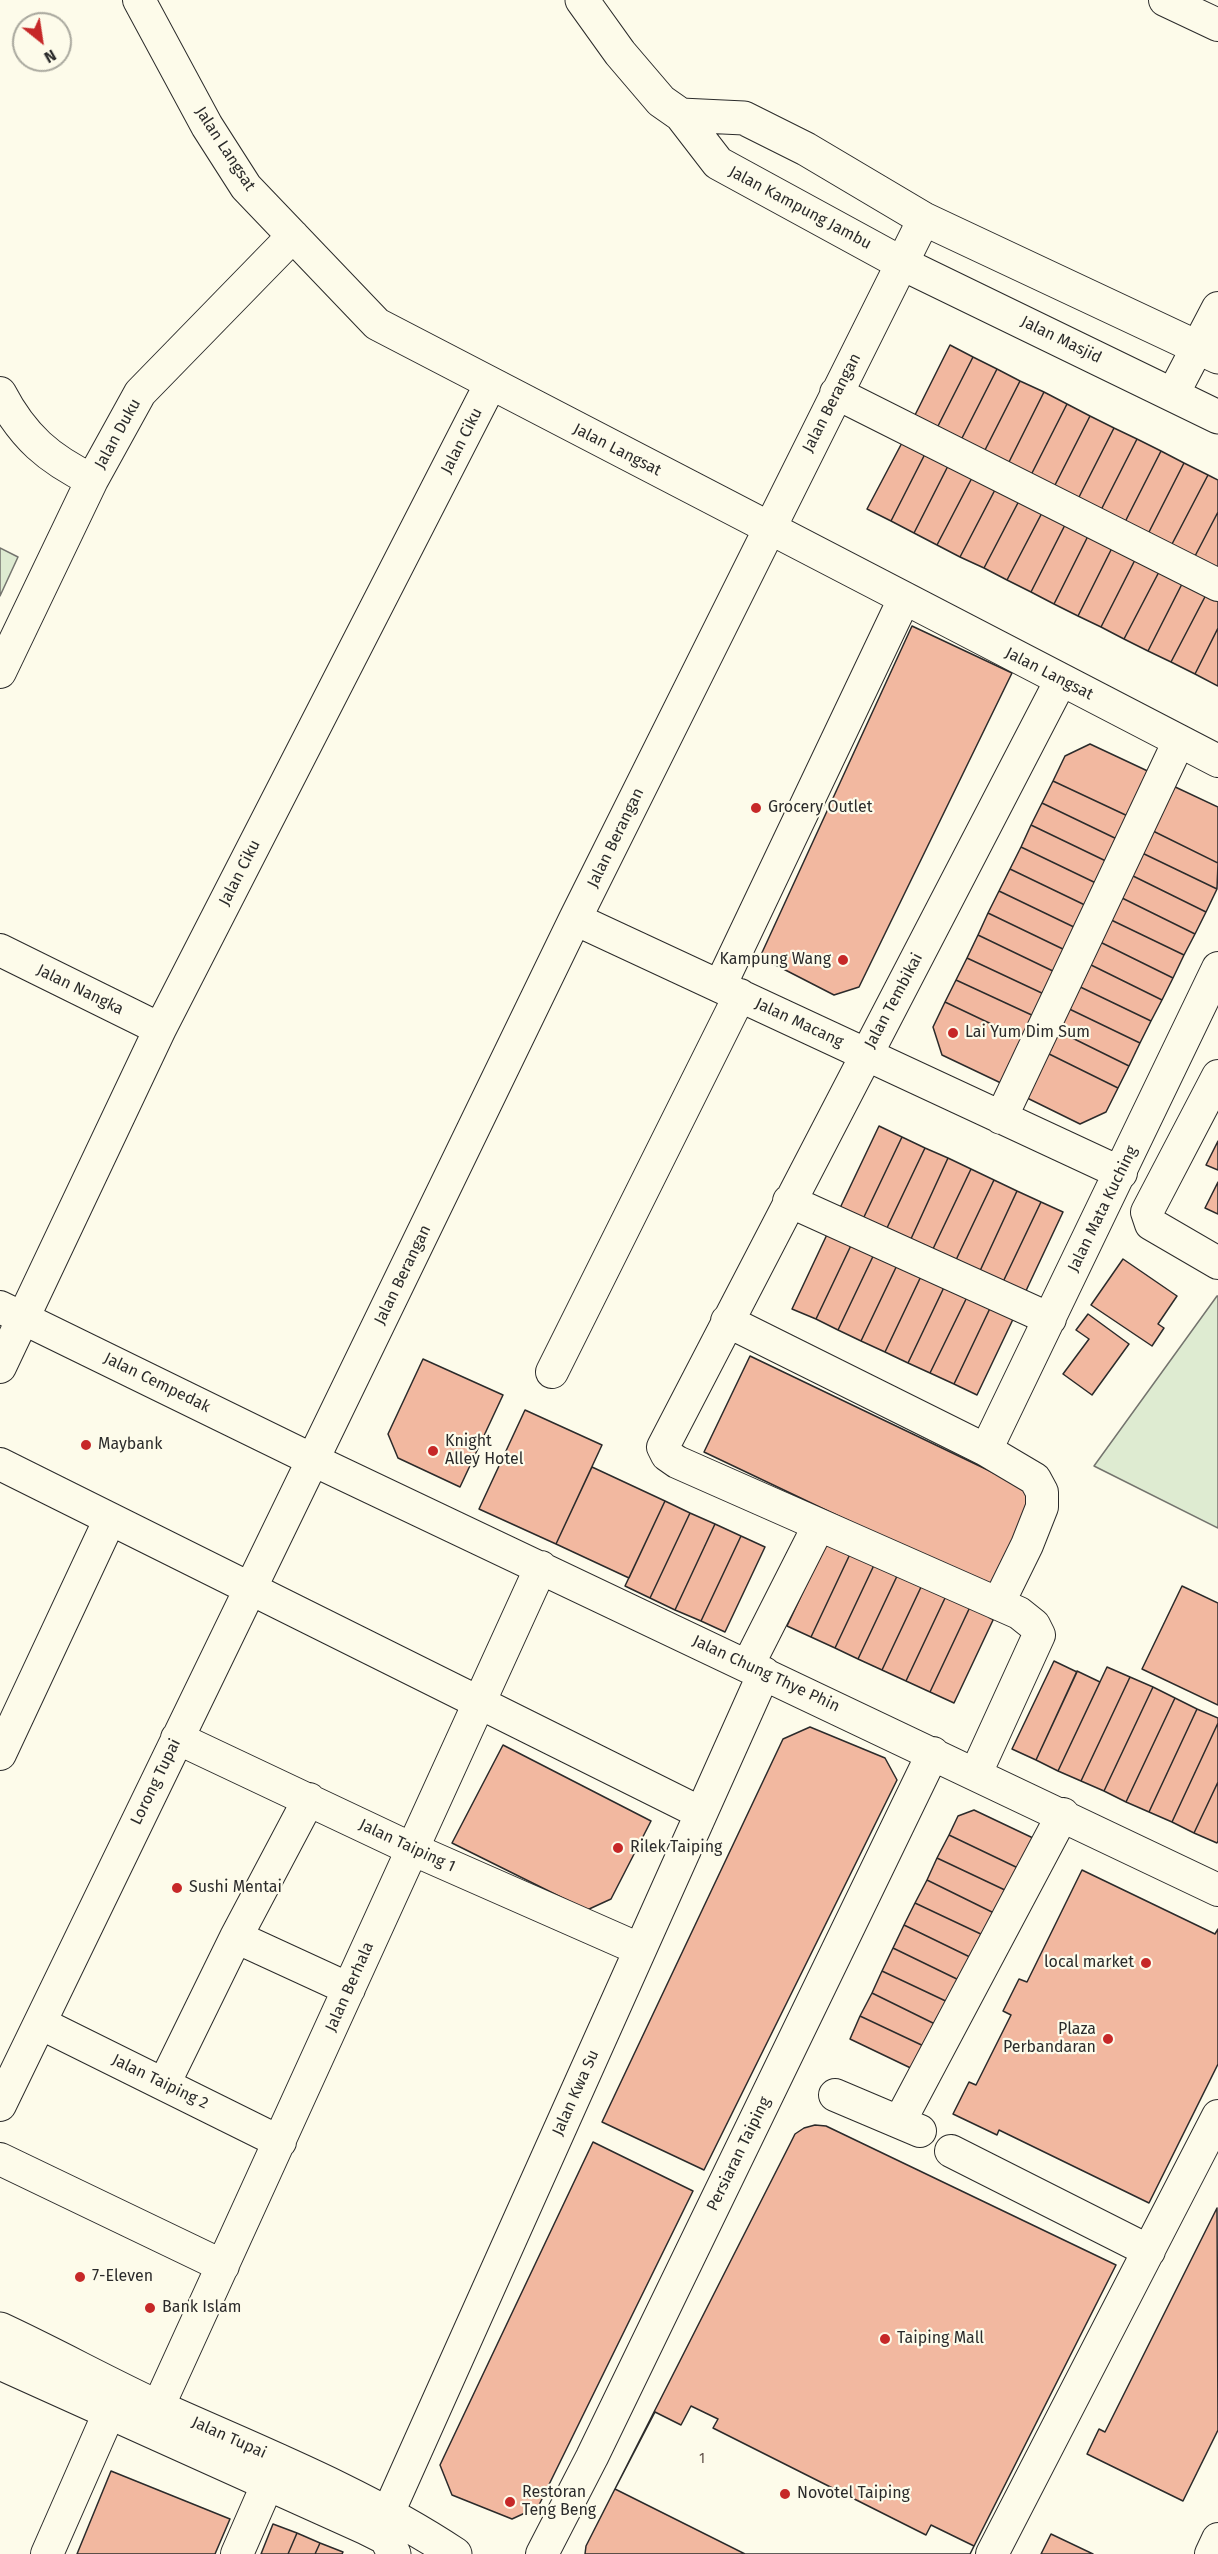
<!DOCTYPE html>
<html>
<head>
<meta charset="utf-8">
<style>
	body { margin:0 }
	#map { position:relative; width:1218px; height:2554px; overflow:hidden; background:#fdfbea; font-family:"Fira Sans",sans-serif }
	canvas { display:block }
	.north { position:absolute; left:12px; top:12px; width:60px; height:60px; box-sizing:border-box; background:#fdfbea; border:2px solid #a9a89e; border-radius:50%; rotate:150deg; font-size:16px; font-weight:700; line-height:24px; text-align:center; color:#2b2b2b }
	.north::after { content:''; display:block; margin:auto; width:21px; height:27px; background:#c62828; clip-path:polygon(50% 0,100% 100%,50% 72%,0 100%) }
</style>
</head>
<body>
<div id="map">
<canvas width="1218" height="2554"></canvas>
<div class="north">N</div>
</div>
<script>
const g = document.querySelector('canvas').getContext('2d');
g.lineJoin = 'round';
function fill(path, color) { g.fillStyle = color; g.fill(path, 'evenodd'); }
function strokePath(path, color, width, dash) { g.strokeStyle = color; g.lineWidth = width; g.lineCap = dash ? 'butt' : 'round'; g.setLineDash(dash || []); g.stroke(path); }
function drawText(font, color, halo, rows, align = 'center') {
  g.font = font + ' "Fira Sans",sans-serif'; g.lineWidth = 4.5; g.setLineDash([]); g.textBaseline = 'middle'; g.strokeStyle = halo; g.fillStyle = color; for (const [text, x, y, turn = 0] of rows) {
    g.save(); g.translate(x, y); g.rotate((+turn || 0) * Math.PI / 180); g.textAlign = isNaN(turn) ? turn : align; if (halo) g.strokeText(text, 0, 0); g.fillText(text, 0, 0); g.restore();
  }
}
const green = new Path2D(`
	M 0,548 L 18,557 L 0,596 Z
	M 1217,1296 L 1218,1296 L 1218,1528 L 1094,1466 Z`);
fill(green, '#deebd1');
strokePath(green, '#74746e', 1.5);
const building = new Path2D(`
	M 950,345 L 973,357 L 937,428 L 914,417 Z
	M 973,357 L 997,369 L 961,440 L 937,428 Z
	M 997,369 L 1020,381 L 984,452 L 961,440 Z
	M 1020,381 L 1044,392 L 1008,464 L 984,452 Z
	M 1044,392 L 1067,404 L 1031,475 L 1008,464 Z
	M 1067,404 L 1090,416 L 1054,487 L 1031,475 Z
	M 1090,416 L 1114,428 L 1078,499 L 1054,487 Z
	M 1114,428 L 1137,439 L 1101,510 L 1078,499 Z
	M 904,439 L 927,450 L 891,521 L 867,509 Z
	M 1137,439 L 1161,451 L 1125,522 L 1101,510 Z
	M 927,450 L 950,462 L 914,533 L 891,521 Z
	M 1161,451 L 1184,463 L 1148,534 L 1125,522 Z
	M 950,462 L 974,474 L 937,545 L 914,533 Z
	M 1184,463 L 1208,475 L 1171,546 L 1148,534 Z
	M 974,474 L 997,486 L 960,557 L 937,545 Z
	M 1208,475 L 1218,480 L 1218,512 L 1194,558 L 1171,546 Z
	M 997,486 L 1021,497 L 984,568 L 960,557 Z
	M 1021,497 L 1044,509 L 1007,580 L 984,568 Z
	M 1044,509 L 1067,521 L 1031,592 L 1007,580 Z
	M 1218,512 L 1218,569 L 1194,558 Z
	M 1067,521 L 1090,532 L 1054,604 L 1031,592 Z
	M 1090,532 L 1114,544 L 1078,616 L 1054,604 Z
	M 1114,544 L 1137,556 L 1101,627 L 1078,616 Z
	M 1137,556 L 1161,568 L 1124,639 L 1101,627 Z
	M 1161,568 L 1184,580 L 1148,651 L 1124,639 Z
	M 1184,580 L 1208,591 L 1171,662 L 1148,651 Z
	M 1208,591 L 1218,597 L 1218,628 L 1195,674 L 1171,662 Z
	M 912,626 L 1012,673 L 859,987 L 834,995 L 760,957 Z
	M 1218,628 L 1218,686 L 1195,674 Z
	M 1090,744 L 1154,774 L 1132,818 L 1053,781 L 1065,756 Z
	M 1053,781 L 1132,818 L 1121,841 L 1042,803 Z
	M 1171,785 L 1218,807 L 1218,863 L 1149,829 Z
	M 1042,803 L 1121,841 L 1110,863 L 1031,825 Z
	M 1031,825 L 1110,863 L 1100,885 L 1021,847 Z
	M 1149,829 L 1218,863 L 1217,889 L 1138,851 Z
	M 1021,847 L 1100,885 L 1089,907 L 1010,869 Z
	M 1138,851 L 1217,889 L 1206,912 L 1127,873 Z
	M 1010,869 L 1089,907 L 1078,929 L 999,891 Z
	M 1127,873 L 1206,912 L 1195,934 L 1116,895 Z
	M 999,891 L 1078,929 L 1067,951 L 988,913 Z
	M 1116,895 L 1195,934 L 1184,955 L 1105,917 Z
	M 988,913 L 1067,951 L 1057,973 L 978,935 Z
	M 1105,917 L 1184,955 L 1173,978 L 1094,939 Z
	M 978,935 L 1057,973 L 1046,995 L 967,958 Z
	M 1094,939 L 1173,978 L 1162,1000 L 1083,961 Z
	M 967,958 L 1046,995 L 1036,1017 L 956,980 Z
	M 1083,961 L 1162,1000 L 1151,1021 L 1072,983 Z
	M 956,980 L 1036,1017 L 1025,1040 L 945,1002 Z
	M 1072,983 L 1151,1021 L 1140,1043 L 1061,1005 Z
	M 945,1002 L 1025,1040 L 1003,1084 L 942,1055 L 933,1027 Z
	M 1061,1005 L 1140,1043 L 1129,1066 L 1050,1027 Z
	M 1050,1027 L 1129,1066 L 1118,1088 L 1039,1049 Z
	M 1039,1049 L 1118,1088 L 1106,1112 L 1080,1124 L 1017,1093 Z
	M 879,1126 L 902,1137 L 863,1219 L 840,1208 Z
	M 902,1137 L 925,1148 L 886,1230 L 863,1219 Z
	M 1218,1141 L 1218,1170 L 1206,1165 Z
	M 925,1148 L 948,1158 L 910,1241 L 886,1230 Z
	M 948,1158 L 971,1169 L 932,1251 L 910,1241 Z
	M 971,1169 L 994,1180 L 955,1262 L 932,1251 Z
	M 994,1180 L 1017,1191 L 979,1273 L 955,1262 Z
	M 1218,1182 L 1218,1214 L 1205,1208 Z
	M 1017,1191 L 1041,1202 L 1002,1284 L 979,1273 Z
	M 1041,1202 L 1063,1212 L 1024,1295 L 1002,1284 Z
	M 831,1226 L 855,1237 L 816,1319 L 792,1309 Z
	M 855,1237 L 877,1248 L 838,1330 L 816,1319 Z
	M 877,1248 L 900,1259 L 861,1341 L 838,1330 Z
	M 900,1259 L 924,1270 L 885,1352 L 861,1341 Z
	M 1123,1259 L 1177,1296 L 1158,1324 L 1164,1328 L 1152,1346 L 1091,1305 Z
	M 924,1270 L 947,1281 L 908,1363 L 885,1352 Z
	M 947,1281 L 970,1291 L 930,1373 L 908,1363 Z
	M 970,1291 L 993,1302 L 954,1384 L 930,1373 Z
	M 993,1302 L 1016,1313 L 977,1395 L 954,1384 Z
	M 1088,1314 L 1129,1344 L 1092,1395 L 1063,1374 L 1089,1339 L 1076,1330 Z
	M 750,1356 L 1040,1495 L 994,1590 L 704,1452 Z
	M 423,1359 L 503,1395 L 460,1487 L 398,1458 L 388,1434 Z
	M 525,1410 L 602,1445 L 556,1544 L 479,1509 Z
	M 592,1467 L 665,1501 L 629,1578 L 556,1544 Z
	M 665,1501 L 690,1513 L 650,1598 L 625,1586 Z
	M 690,1513 L 715,1524 L 675,1610 L 650,1598 Z
	M 715,1524 L 741,1536 L 701,1621 L 675,1610 Z
	M 741,1536 L 765,1547 L 725,1632 L 701,1621 Z
	M 827,1541 L 851,1552 L 811,1637 L 787,1626 Z
	M 851,1552 L 875,1563 L 835,1648 L 811,1637 Z
	M 875,1563 L 898,1574 L 858,1659 L 835,1648 Z
	M 898,1574 L 922,1585 L 882,1670 L 858,1659 Z
	M 922,1585 L 946,1596 L 906,1681 L 882,1670 Z
	M 1182,1586 L 1218,1603 L 1218,1705 L 1142,1669 Z
	M 946,1596 L 970,1607 L 930,1692 L 906,1681 Z
	M 970,1607 L 994,1618 L 954,1703 L 930,1692 Z
	M 1054,1661 L 1077,1672 L 1036,1760 L 1012,1749 Z
	M 1107,1667 L 1130,1677 L 1081,1781 L 1058,1771 Z
	M 1077,1671 L 1100,1682 L 1058,1771 L 1036,1760 Z
	M 1130,1677 L 1153,1687 L 1104,1791 L 1081,1781 Z
	M 1153,1687 L 1175,1698 L 1126,1802 L 1104,1791 Z
	M 1175,1698 L 1197,1709 L 1149,1812 L 1126,1802 Z
	M 1197,1709 L 1218,1718 L 1218,1723 L 1172,1822 L 1149,1812 Z
	M 1218,1723 L 1218,1782 L 1194,1833 L 1172,1822 Z
	M 810,1727 L 885,1758 L 897,1780 L 704,2170 L 602,2122 L 783,1739 Z
	M 503,1745 L 651,1821 L 611,1899 L 587,1910 L 452,1843 Z
	M 1218,1782 L 1218,1841 L 1217,1843 L 1194,1833 Z
	M 974,1810 L 1033,1838 L 1018,1868 L 949,1835 L 958,1816 Z
	M 949,1835 L 1018,1868 L 1007,1891 L 937,1858 Z
	M 937,1858 L 1007,1891 L 996,1914 L 927,1880 Z
	M 1082,1870 L 1215,1934 L 1218,1929 L 1218,2064 L 1149,2203 L 999,2130 L 997,2135 L 953,2114 L 969,2082 L 976,2085 L 1011,2015 L 1003,2011 L 1019,1979 L 1027,1982 Z
	M 927,1880 L 996,1914 L 985,1936 L 915,1903 Z
	M 915,1903 L 985,1936 L 974,1959 L 904,1925 Z
	M 904,1925 L 974,1959 L 963,1982 L 893,1948 Z
	M 893,1948 L 963,1982 L 952,2004 L 882,1971 Z
	M 882,1971 L 952,2004 L 941,2027 L 872,1993 Z
	M 872,1993 L 941,2027 L 930,2049 L 860,2016 Z
	M 860,2016 L 930,2049 L 919,2072 L 850,2039 Z
	M 815,2125 L 826,2126 L 1116,2265 L 970,2554 L 585,2554 L 586,2546 L 790,2144 L 795,2134 L 804,2128 Z
	M 593,2142 L 693,2191 L 538,2507 L 512,2519 L 452,2495 L 440,2465 Z
	M 1217,2208 L 1218,2430 L 1183,2501 L 1087,2454 L 1099,2429 L 1105,2432 Z
	M 691,2406 L 718,2419 L 713,2428 L 926,2535 L 931,2525 L 974,2546 L 970,2554 L 745,2554 L 615,2489 L 655,2412 L 681,2425 Z
	M 111,2471 L 230,2519 L 215,2554 L 77,2554 Z
	M 273,2524 L 297,2533 L 288,2554 L 261,2554 Z
	M 297,2533 L 320,2543 L 315,2554 L 288,2554 Z
	M 1051,2534 L 1093,2554 L 1041,2554 Z
	M 320,2543 L 343,2552 L 342,2554 L 315,2554 Z`);
fill(building, '#f2b8a0');
strokePath(building, '#2b2b2b', 1.5);
const minor = new Path2D(`
	M 139,0 L 207,126 L 246,187 L 377,324 L 1218,761
	M 1165,0 L 1218,25
	M 0,393 C 23,437 49,459 92,480
	M 836,393 L 1218,585
	M 1173,394 L 1218,308
	M 0,672 L 92,480 L 140,393 L 293,236
	M 575,919 L 1121,1173
	M 0,950 L 160,1029
	M 720,986 L 904,599
	M 1218,1076 L 1147,1212 L 1151,1224 L 1218,1263
	M 1001,1118 L 1179,741
	M 789,1201 L 1050,1319
	M 0,1307 L 313,1460 L 1218,1890
	M 727,1321 L 986,1450 L 1035,1479 L 1042,1492 L 1042,1507 L 1027,1545 L 998,1604
	M 0,1367 L 160,1029 L 490,385
	M 552,1372 L 740,995
	M 986,1450 L 1218,968
	M 0,1464 L 701,1813
	M 748,1665 L 819,1525
	M 177,1738 L 412,1849 L 639,1949
	M 0,1754 L 110,1519
	M 976,1773 L 1039,1635 L 1034,1625 L 1019,1613 L 677,1462 L 667,1455 L 663,1447 L 1061,680
	M 236,1937 L 349,1989
	M 40,2023 L 280,2142
	M 164,2084 L 236,1937 L 309,1799
	M 835,2095 L 920,2131
	M 0,2105 L 575,919 L 924,219
	M 900,2121 L 1063,1814
	M 951,2151 L 1149,2251
	M 0,2159 L 223,2266
	M 158,2407 L 541,1567
	M 388,2513 L 764,1673
	M 47,2554 L 109,2413
	M 237,2554 L 278,2460
	M 542,2554 L 592,2457 L 933,1753
	M 992,2554 L 1218,2116
	M 1211,2554 L 1218,2539`);
const major = new Path2D(`
	M 582,0 L 620,53 L 661,101 L 681,115 L 718,163 L 903,264 L 1218,417
	M 681,115 L 744,118 L 806,149 L 924,219 L 1218,357
	M 0,2329 C 54,2354 106,2383 160,2408 C 260,2453 363,2493 455,2554
	M 0,2363 L 366,2528 L 386,2538 L 394,2554`);
strokePath(minor, '#2b2b2b', 34);
strokePath(major, '#2b2b2b', 35);
strokePath(minor, '#fdfbea', 32);
strokePath(major, '#fdfbea', 33);
for (const [x, y, r, color] of [
	[756,808,6,"#c62828"],
	[843,960,6,"#c62828"],
	[953,1033,6,"#c62828"],
	[86,1445,6,"#c62828"],
	[433,1451,6,"#c62828"],
	[618,1848,6,"#c62828"],
	[177,1888,6,"#c62828"],
	[1146,1963,6,"#c62828"],
	[1108,2039,6,"#c62828"],
	[80,2277,6,"#c62828"],
	[150,2308,6,"#c62828"],
	[885,2339,6,"#c62828"],
	[785,2494,6,"#c62828"],
	[510,2502,6,"#c62828"]
]) { const dot = new Path2D(); dot.arc(x, y, r, 0, 2 * Math.PI); g.fillStyle = color; g.fill(dot); strokePath(dot, '#fdfbea', 2); }
drawText('14px', '#5d4e48', null, [
	["1",702,2459]
]);
drawText('16px', '#2b2b2b', '#fdfbea', [
	["Jalan Langsat",225,149,57],
	["Jalan Kampung Jambu",800,208,28],
	["Jalan Masjid",1061,340,26],
	["Jalan Berangan",832,403,-63],
	["Jalan Duku",118,434,-61],
	["Jalan Ciku",462,441,-63],
	["Jalan Langsat",617,450,27],
	["Jalan Langsat",1049,674,27],
	["Jalan Berangan",616,838,-64],
	["Jalan Ciku",240,873,-63],
	["Jalan Nangka",80,990,26],
	["Jalan Tembikai",894,1001,-62],
	["Jalan Macang",799,1023,25],
	["Jalan Mata Kuching",1103,1209,-64],
	["Jalan Berangan",403,1275,-64],
	["Jalan Cempedak",157,1383,26],
	["Jalan Chung Thye Phin",766,1674,25],
	["Lorong Tupai",156,1782,-64],
	["Jalan Taiping 1",407,1846,25],
	["Jalan Berhala",350,1987,-66],
	["Jalan Taiping 2",160,2082,26],
	["Jalan Kwa Su",576,2093,-66],
	["Persiaran Taiping",739,2154,-64],
	["Jalan Tupai",229,2438,24]
]);
drawText('16px', '#2b2b2b', '#fdfbea', [
	["Grocery Outlet",768,808],
	["Kampung Wang",831,960,"right"],
	["Lai Yum Dim Sum",965,1033],
	["Knight",445,1442],
	["Alley Hotel",445,1460],
	["Maybank",98,1445],
	["Rilek Taiping",630,1848],
	["Sushi Mentai",189,1888],
	["local market",1134,1963,"right"],
	["Plaza",1096,2030,"right"],
	["Perbandaran",1096,2048,"right"],
	["7-Eleven",92,2277],
	["Bank Islam",162,2308],
	["Taiping Mall",897,2339],
	["Restoran",522,2493],
	["Teng Beng",522,2511],
	["Novotel Taiping",797,2494]
], 'left');
</script>
</body>
</html>
